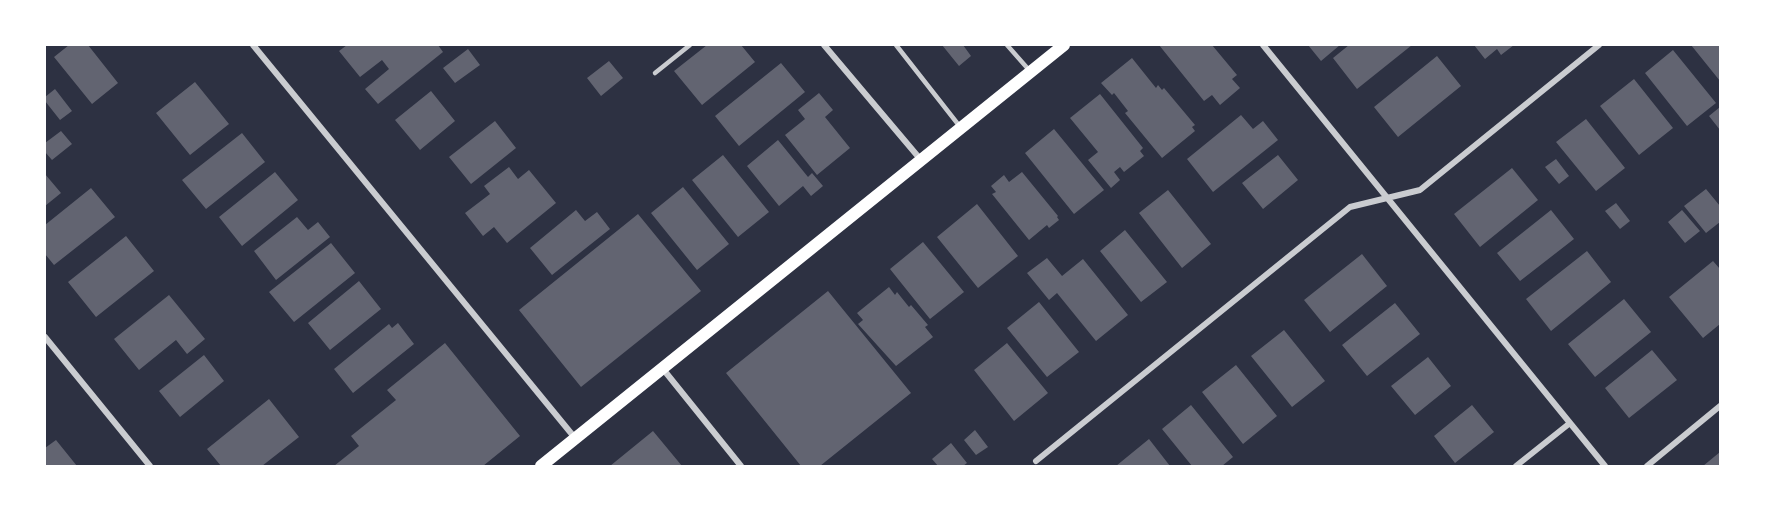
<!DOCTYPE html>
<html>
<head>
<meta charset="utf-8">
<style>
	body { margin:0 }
	#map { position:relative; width:1765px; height:511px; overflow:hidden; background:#2d3142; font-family:Spectral,serif }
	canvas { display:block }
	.frame { position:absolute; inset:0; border:46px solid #fff; pointer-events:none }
</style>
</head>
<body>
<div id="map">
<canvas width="1765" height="511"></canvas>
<div class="frame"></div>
</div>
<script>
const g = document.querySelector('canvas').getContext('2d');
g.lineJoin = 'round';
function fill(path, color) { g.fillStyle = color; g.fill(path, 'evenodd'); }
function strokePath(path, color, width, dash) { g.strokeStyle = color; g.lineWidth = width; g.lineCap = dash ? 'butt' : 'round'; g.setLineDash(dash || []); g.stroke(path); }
fill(new Path2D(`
	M 69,45 L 88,45 L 118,83 L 92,104 L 54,57 Z
	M 347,45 L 438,45 L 443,52 L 378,104 L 365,89 L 389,69 L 382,60 L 360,77 L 339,51 Z
	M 707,45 L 741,45 L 755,62 L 702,105 L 674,71 Z
	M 942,45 L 963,45 L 971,56 L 959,66 Z
	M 1159,45 L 1212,45 L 1237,75 L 1232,79 L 1240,88 L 1220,105 L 1212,95 L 1204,101 Z
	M 1308,45 L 1340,45 L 1321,61 Z
	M 1349,45 L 1412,45 L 1357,89 L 1333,58 Z
	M 1474,45 L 1514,45 L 1501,55 L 1497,49 L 1485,59 Z
	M 1691,45 L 1720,45 L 1720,81 Z
	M 468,49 L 480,65 L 455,83 L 443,68 Z
	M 1673,50 L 1716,103 L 1687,126 L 1645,73 Z
	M 1437,56 L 1461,86 L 1398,137 L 1374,107 Z
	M 1132,58 L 1156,88 L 1158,85 L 1162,90 L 1164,88 L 1195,125 L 1192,127 L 1195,131 L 1162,158 L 1125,113 L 1128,111 L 1114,93 L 1112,95 L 1101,83 Z
	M 609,61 L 623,78 L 601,96 L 587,78 Z
	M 781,63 L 805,92 L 739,146 L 715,116 Z
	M 1634,79 L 1673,128 L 1639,155 L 1600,106 Z
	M 195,82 L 229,124 L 190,155 L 156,113 Z
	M 55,89 L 72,111 L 60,120 L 45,101 L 45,97 Z
	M 431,91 L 455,121 L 420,150 L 395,120 Z
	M 819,93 L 833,110 L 825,117 L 850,148 L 817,175 L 785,135 L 805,119 L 798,110 Z
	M 1100,94 L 1143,148 L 1140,151 L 1144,156 L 1124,172 L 1120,167 L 1114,172 L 1120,180 L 1111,188 L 1088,160 L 1098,152 L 1070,118 Z
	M 1720,107 L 1720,130 L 1709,116 Z
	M 1241,115 L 1253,129 L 1263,121 L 1278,140 L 1213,192 L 1187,159 Z
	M 1586,119 L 1625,168 L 1596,191 L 1556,142 Z
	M 495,121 L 516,148 L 471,184 L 449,157 Z
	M 1054,129 L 1104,190 L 1074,214 L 1025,153 Z
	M 61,131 L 72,144 L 52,160 L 45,152 L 45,143 Z
	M 242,133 L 265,162 L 206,209 L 182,180 Z
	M 778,140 L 808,177 L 812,173 L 823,186 L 811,196 L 803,186 L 779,206 L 747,166 Z
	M 723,155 L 769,212 L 738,237 L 692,180 Z
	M 1278,155 L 1298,180 L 1263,209 L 1242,183 Z
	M 1556,159 L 1569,176 L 1559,184 L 1545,167 Z
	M 509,167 L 518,179 L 529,170 L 556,203 L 507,243 L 494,227 L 483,236 L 465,213 L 490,194 L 484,186 Z
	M 1512,168 L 1538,200 L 1480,247 L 1454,214 Z
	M 275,172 L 298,200 L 242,246 L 219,217 Z
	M 1022,172 L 1058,216 L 1057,217 L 1059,220 L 1049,228 L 1047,225 L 1029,240 L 992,194 L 996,192 L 991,186 L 1004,175 L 1009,182 Z
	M 45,174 L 61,193 L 45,206 Z
	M 683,187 L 729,244 L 697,270 L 651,213 Z
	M 91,188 L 115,217 L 54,265 L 45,254 L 45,225 Z
	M 1706,189 L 1720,206 L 1720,222 L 1706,233 L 1684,206 Z
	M 1168,190 L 1211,244 L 1182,268 L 1139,213 Z
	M 1616,203 L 1630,221 L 1620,229 L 1605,211 Z
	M 977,204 L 1018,256 L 978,288 L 937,237 Z
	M 576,210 L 585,221 L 597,212 L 610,229 L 552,275 L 530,248 Z
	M 1551,210 L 1574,239 L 1520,281 L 1497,253 Z
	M 1682,210 L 1700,231 L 1685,243 L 1668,222 Z
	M 638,214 L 701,291 L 581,387 L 519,310 Z
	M 297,217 L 308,230 L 318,222 L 330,237 L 276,280 L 254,251 Z
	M 1125,230 L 1167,282 L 1141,302 L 1100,251 Z
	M 126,236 L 154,271 L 96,317 L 68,282 Z
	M 923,242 L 964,292 L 930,319 L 890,269 Z
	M 331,243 L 355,273 L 294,322 L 269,292 Z
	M 1587,251 L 1611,282 L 1551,331 L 1526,299 Z
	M 1362,254 L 1387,286 L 1330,332 L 1304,300 Z
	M 1047,258 L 1062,276 L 1083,259 L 1128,315 L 1096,341 L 1057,293 L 1049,300 L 1027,273 Z
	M 1713,261 L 1720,269 L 1720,324 L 1703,338 L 1669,297 Z
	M 359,281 L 381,309 L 330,350 L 308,323 Z
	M 889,287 L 895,295 L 897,292 L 909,307 L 911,305 L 928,325 L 925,327 L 933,337 L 896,366 L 858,324 L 863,320 L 857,313 Z
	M 828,291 L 911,393 L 820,466 L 801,466 L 726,373 Z
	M 169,295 L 205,339 L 187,354 L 176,340 L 139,370 L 114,339 Z
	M 1624,299 L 1651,332 L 1595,377 L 1568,344 Z
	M 1039,302 L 1079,352 L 1047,377 L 1007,328 Z
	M 1395,303 L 1420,334 L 1367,376 L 1342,345 Z
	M 398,323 L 414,344 L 353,393 L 334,369 L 389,324 L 392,328 Z
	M 1284,330 L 1325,381 L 1292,407 L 1251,356 Z
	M 445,343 L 520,436 L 483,466 L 334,466 L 359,446 L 351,436 L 396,400 L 387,390 Z
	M 1007,343 L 1048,393 L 1014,421 L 974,370 Z
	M 1652,350 L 1677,380 L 1629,418 L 1605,388 Z
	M 204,355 L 224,381 L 180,417 L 159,391 Z
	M 1428,357 L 1451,386 L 1415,415 L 1391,386 Z
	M 1236,365 L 1277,416 L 1243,444 L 1202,392 Z
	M 269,399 L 299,437 L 262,466 L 221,466 L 207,449 Z
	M 1191,405 L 1233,457 L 1222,466 L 1192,466 L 1162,429 Z
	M 1472,405 L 1494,432 L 1455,463 L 1434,436 Z
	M 975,430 L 988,447 L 976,455 L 964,440 Z
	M 653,431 L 682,466 L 610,466 Z
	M 1149,439 L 1170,466 L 1116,466 Z
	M 56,440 L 77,466 L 45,466 L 45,448 Z
	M 951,443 L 967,463 L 963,466 L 938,466 L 932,459 Z
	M 1720,452 L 1720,466 L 1703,466 Z`), '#626471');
strokePath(new Path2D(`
	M 896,45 L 961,128
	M 1007,45 L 1029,70
	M 655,73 L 690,45`), '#caccd0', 4.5);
strokePath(new Path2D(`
	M 253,45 L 575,438
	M 824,45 L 921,160
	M 1263,45 L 1605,466
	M 45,337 L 150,466
	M 663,369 L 741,466
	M 1036,461 L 1350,207 L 1420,190 L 1599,45
	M 1516,466 L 1570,423
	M 1647,466 L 1720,406`), '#caccd0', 6);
strokePath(new Path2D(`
	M 541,466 L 1064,45`), '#fff', 12);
</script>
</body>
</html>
